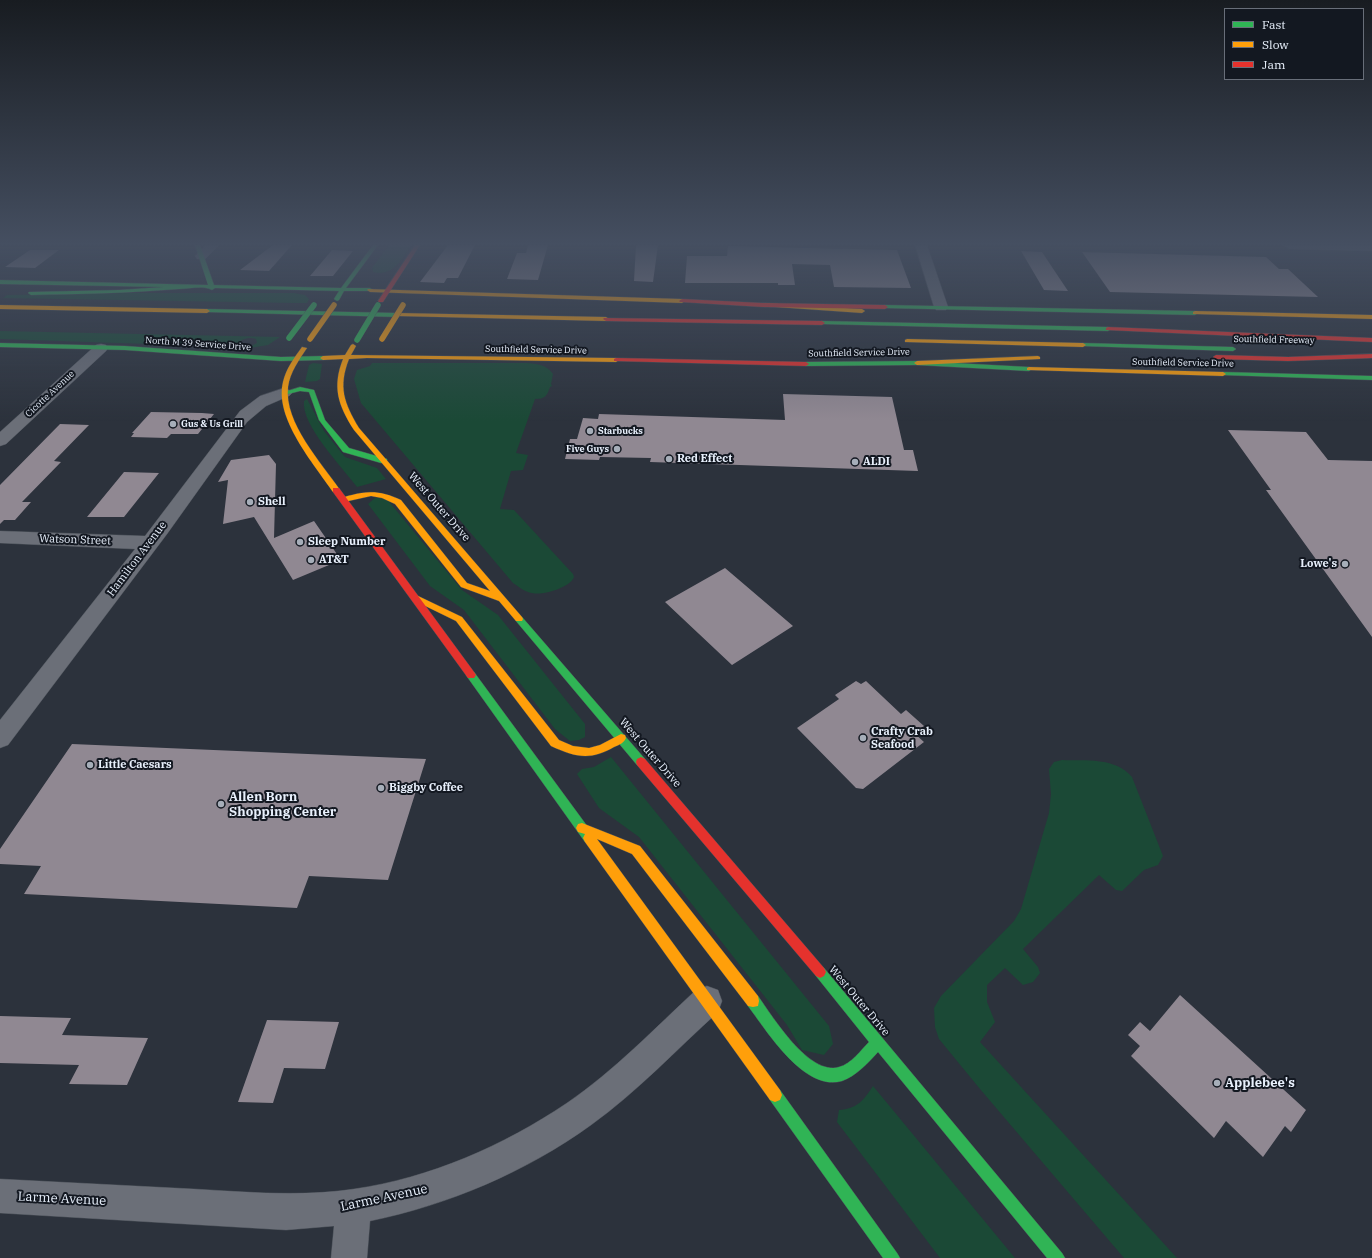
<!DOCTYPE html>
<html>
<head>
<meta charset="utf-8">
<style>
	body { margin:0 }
	#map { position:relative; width:1372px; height:1258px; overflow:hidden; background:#2c323c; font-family:"IBM Plex Serif",serif }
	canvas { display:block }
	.legend { position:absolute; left:1224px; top:8px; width:140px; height:72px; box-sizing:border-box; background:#131821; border:1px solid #686e79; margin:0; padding:5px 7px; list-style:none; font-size:12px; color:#e8f0fc }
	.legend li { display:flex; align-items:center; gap:8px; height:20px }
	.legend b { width:20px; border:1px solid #686e79 }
</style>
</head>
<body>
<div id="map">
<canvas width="1372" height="1258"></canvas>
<ul class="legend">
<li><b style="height:5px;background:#30b455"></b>Fast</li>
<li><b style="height:5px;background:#ff9f0a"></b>Slow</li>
<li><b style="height:5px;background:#e5322d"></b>Jam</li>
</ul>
</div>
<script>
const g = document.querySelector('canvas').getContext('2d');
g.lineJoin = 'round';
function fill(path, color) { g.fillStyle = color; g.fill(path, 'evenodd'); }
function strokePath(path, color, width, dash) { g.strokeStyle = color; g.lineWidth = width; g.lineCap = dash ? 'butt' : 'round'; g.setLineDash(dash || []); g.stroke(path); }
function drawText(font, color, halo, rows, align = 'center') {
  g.font = font + ' "IBM Plex Serif",serif'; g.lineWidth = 4; g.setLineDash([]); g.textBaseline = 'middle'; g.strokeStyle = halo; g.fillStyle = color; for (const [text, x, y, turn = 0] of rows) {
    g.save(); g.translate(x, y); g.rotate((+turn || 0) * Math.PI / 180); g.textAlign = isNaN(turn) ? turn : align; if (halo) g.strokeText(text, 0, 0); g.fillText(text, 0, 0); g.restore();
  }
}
fill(new Path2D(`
	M 389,245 L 412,245 C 402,259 393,277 373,272 L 372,268 Z
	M 128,293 L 294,293 L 305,295 L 309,299 L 307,303 L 295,303 L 3,298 L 7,295 Z
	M 0,331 L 280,337 L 268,345 L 250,348 L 249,347 L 257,343 L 256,339 C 250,337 241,338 238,345 L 219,343 L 208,346 L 0,339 Z
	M 313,363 L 322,364 L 320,379 L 317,381 L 305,382 L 309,365 Z
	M 372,363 L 526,363 C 537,364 546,364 553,374 L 551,384 L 552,386 L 550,387 C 547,396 545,399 535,399 L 516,453 L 528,455 L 523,470 L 511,471 L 500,509 L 514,510 L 573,574 L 574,577 C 571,587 543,596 532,593 C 525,592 519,587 513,583 L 361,403 L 354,379 L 357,370 L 370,366 Z
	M 307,399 L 324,431 L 345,457 L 377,468 L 386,479 L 357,487 C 342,467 301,425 304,401 Z
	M 375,498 L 386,498 L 462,590 L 498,615 L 585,724 L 585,737 L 579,740 L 570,741 L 555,729 L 464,610 L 430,586 L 368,504 Z
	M 611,757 L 829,1026 L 833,1044 L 824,1055 L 802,1050 L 787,1025 L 639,837 L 599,808 L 577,774 L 582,769 L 594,767 Z
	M 1062,760 C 1086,761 1115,757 1132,777 L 1163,856 L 1158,865 L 1144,870 L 1122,891 L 1116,890 L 1099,875 L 1023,949 L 1038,967 L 1040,973 L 1033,982 L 1023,985 L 1005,968 L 987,985 L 987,1002 L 995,1022 L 980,1042 L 1177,1258 L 1124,1258 L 980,1089 L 939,1039 L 935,1027 L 934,1008 L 941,996 L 1014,921 L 1021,909 L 1049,813 L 1051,794 L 1049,769 L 1054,762 Z
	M 873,1086 L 1015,1258 L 940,1258 L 837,1122 L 839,1110 C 857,1109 864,1100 873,1086 Z`), '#1b4936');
fill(new Path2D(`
	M 273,245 L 292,245 L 269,271 L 240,270 Z
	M 448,245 L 475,245 L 458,278 L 447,278 L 444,283 L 420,282 Z
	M 528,245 L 548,245 L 538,280 L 507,279 L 517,253 L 526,253 Z
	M 636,245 L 658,245 L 653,282 L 634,281 Z
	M 728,246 L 897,250 L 911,288 L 834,287 L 830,265 L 792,264 L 795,285 L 778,285 L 778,283 L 685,283 L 687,256 L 727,256 Z
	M 30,250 L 59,250 L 35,268 L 5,267 Z
	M 332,250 L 353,251 L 333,276 L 310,276 Z
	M 1021,251 L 1042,252 L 1068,291 L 1044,290 Z
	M 1082,252 L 1266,257 L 1279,269 L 1288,269 L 1318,297 L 1110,292 Z
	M 783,394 L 892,397 L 904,450 L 913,450 L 918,471 L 650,462 L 651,458 L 600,457 L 599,460 L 565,459 L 570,439 L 577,439 L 583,418 L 598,419 L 599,414 L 785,420 Z
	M 151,412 L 202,413 L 214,414 L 198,434 L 171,434 L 167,438 L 131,437 L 134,433 L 132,433 Z
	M 60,424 L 89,425 L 54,461 L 61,462 L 22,502 L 31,502 L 15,520 L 4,520 L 0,524 L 0,485 Z
	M 1228,430 L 1306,432 L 1328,460 L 1372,461 L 1372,637 L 1266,490 L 1271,490 Z
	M 269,455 L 276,464 L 274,538 L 314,521 L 341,560 L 293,580 L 254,517 L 223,524 L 228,480 L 218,482 L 231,460 Z
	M 124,472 L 159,473 L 124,517 L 87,517 Z
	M 725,568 L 793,626 L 732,665 L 665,602 Z
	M 856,681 L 861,684 L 866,681 L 901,714 L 906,710 L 924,726 L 914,733 L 924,742 L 863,789 L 856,788 L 797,728 L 839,699 L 835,695 Z
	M 72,744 L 426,759 L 388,880 L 309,876 L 297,908 L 24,894 L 41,866 L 0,864 L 0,849 Z
	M 1180,995 L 1306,1110 L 1291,1132 L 1285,1126 L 1263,1157 L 1226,1121 L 1214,1138 L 1131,1056 L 1140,1046 L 1128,1035 L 1140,1022 L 1150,1031 Z
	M 0,1016 L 71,1018 L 62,1035 L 148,1038 L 127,1085 L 69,1084 L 79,1065 L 0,1063 Z
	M 267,1020 L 339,1022 L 325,1069 L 284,1068 L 273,1103 L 238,1102 Z`), '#908892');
const street = new Path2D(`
	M 206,245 L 219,245 L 205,259 L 197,259 L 195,256 Z
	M 915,245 L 927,245 L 948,307 L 946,310 L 936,310 L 934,307 Z
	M 1283,245 L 1372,245 L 1372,251 L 1289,249 Z
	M 101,344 L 106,345 L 108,348 L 106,351 L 6,444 L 0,446 L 0,432 L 96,345 Z
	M 284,388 L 289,390 L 292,393 L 289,396 L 266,406 L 247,422 L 167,534 L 8,745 L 0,748 L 0,720 L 135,549 L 0,543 L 0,531 L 145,536 L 240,411 L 260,396 Z
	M 707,986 L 718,990 L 722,1001 L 718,1012 C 676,1050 637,1092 591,1125 C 526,1172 448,1205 370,1221 L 367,1258 L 331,1258 L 334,1226 L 286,1230 L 0,1213 L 0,1179 C 65,1182 129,1186 194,1189 C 247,1192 301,1197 354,1189 C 430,1178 503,1146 567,1103 C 614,1071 655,1028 696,990 Z`);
const fast = new Path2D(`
	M 195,245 L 200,245 L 214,285 L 341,288 L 373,245 L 378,245 L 346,288 L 370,288 L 373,290 L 372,291 L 344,291 L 339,300 L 337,301 L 334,299 L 339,291 L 215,288 L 212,290 C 203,285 189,289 179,289 C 130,293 81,294 31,295 L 28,293 L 29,292 L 119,290 L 164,287 L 0,284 L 0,280 L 208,285 Z
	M 885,305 L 1195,311 L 1198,313 L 1195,315 L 883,308 L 883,306 Z
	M 207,309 L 398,313 L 401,315 L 398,317 L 205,312 L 205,310 Z
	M 822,321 L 1108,327 L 1111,329 L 1108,331 L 820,324 L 819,323 Z
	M 0,343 L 125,346 L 281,357 L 323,356 L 326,358 L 323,360 L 281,361 L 125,350 L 0,347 Z
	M 1083,343 L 1233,347 L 1236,349 L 1233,351 L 1081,346 L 1080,345 Z
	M 917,361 L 1029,367 L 1032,369 L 1029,371 L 917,365 L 806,366 L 803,364 L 806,362 Z
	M 1223,372 L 1372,376 L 1372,380 L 1221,375 L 1221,373 Z
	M 300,387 L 314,390 L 325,420 L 349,448 L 387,459 L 387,463 L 381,463 L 343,452 L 319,420 L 309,392 L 300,391 L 284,395 L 281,393 Z
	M 519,616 L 522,617 L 645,759 L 646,762 L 645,765 L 641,767 L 637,765 L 516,621 L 515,619 Z
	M 471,671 L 474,672 L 593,834 L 595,838 L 593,842 L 589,843 L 585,842 L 468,678 L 466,675 L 468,672 Z
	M 820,966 L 824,968 L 1062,1253 L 1065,1258 L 1047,1258 L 878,1052 C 868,1063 856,1076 842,1081 C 804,1092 767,1031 748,1006 L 747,1001 L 748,996 L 753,995 L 758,996 C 773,1017 809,1076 839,1067 C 851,1064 861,1050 869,1042 L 816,976 L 814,972 L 816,968 Z
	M 775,1088 L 780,1090 L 897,1253 L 900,1258 L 883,1258 L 770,1100 L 768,1095 L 770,1090 Z`);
const slow = new Path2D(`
	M 368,289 L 682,299 L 685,301 L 682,303 L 370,292 L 367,290 Z
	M 763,303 L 862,309 L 865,311 L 862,313 L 761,306 L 761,304 Z
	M 0,305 L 207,309 L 210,311 L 207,313 L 0,309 Z
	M 1195,311 L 1372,315 L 1372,319 L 1193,314 L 1193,312 Z
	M 398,313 L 606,317 L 609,319 L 606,321 L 396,316 L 395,315 Z
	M 907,339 L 1083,343 L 1086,345 L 1083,347 L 905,342 L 905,340 Z
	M 353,344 L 356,346 L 351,355 L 616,358 L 619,360 L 616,362 L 367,358 L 349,359 C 338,387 344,403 359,428 L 522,617 L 523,619 L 522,621 L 516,621 L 499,601 L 461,587 L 395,504 L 382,498 L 371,496 L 344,502 L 340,500 C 343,497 347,496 352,495 C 370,490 384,492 401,500 L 467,583 L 490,591 L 354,430 C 338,405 332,387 343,359 L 323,360 L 320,358 L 323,356 L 345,355 L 351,345 Z
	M 302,347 L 307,348 C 299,360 290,372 288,387 C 284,423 321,462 340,490 L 336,492 L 333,492 C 314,464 274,418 283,382 C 286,369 294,358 302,347 Z
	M 1038,356 L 1040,357 L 1040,359 L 917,365 L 914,363 L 917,361 Z
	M 1029,367 L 1223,372 L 1226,374 L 1223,376 L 1027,370 L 1027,368 Z
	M 416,595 L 462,617 L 559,740 L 573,746 L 589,748 L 600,745 L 621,734 L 625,735 L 626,738 C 624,743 619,745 614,747 C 590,761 575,757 551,746 L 456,621 L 413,600 L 412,598 Z
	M 582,823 L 640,846 L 758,996 L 759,1001 L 758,1006 L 753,1007 L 748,1006 L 632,854 L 597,839 L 780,1090 L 782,1095 L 780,1100 L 775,1102 L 770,1100 L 585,842 L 583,838 L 585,834 L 578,832 L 576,828 L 578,824 Z`);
const jam = new Path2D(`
	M 415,245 L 420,245 L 383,302 L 379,302 L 378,301 Z
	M 682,299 L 763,303 L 885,305 L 888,307 L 885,309 L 763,307 L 680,302 L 679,301 Z
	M 604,318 L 822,321 L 825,323 L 822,325 L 606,321 L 603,319 Z
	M 1108,327 L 1372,338 L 1372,342 L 1106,330 L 1106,328 Z
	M 1372,354 L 1372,358 L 1288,361 L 1216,359 L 1213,357 L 1216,355 L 1288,357 Z
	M 616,358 L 806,362 L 809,364 L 806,366 L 614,361 L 614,359 Z
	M 333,488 L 339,488 L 474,672 L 476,675 L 474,678 L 468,678 L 333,492 Z
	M 641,757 L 645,759 L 824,968 L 826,972 L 824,976 L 820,978 L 816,976 L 637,765 L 636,762 L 637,759 Z`);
strokePath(street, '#484e56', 1);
strokePath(fast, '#484e56', 1);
strokePath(slow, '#484e56', 1);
strokePath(jam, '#484e56', 1);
fill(street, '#6b6f78');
fill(fast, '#30b455');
fill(slow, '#ff9f0a');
fill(jam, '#e5322d');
const fastBridge = new Path2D(`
	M 289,338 L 314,305
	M 357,340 L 378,305`);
const slowBridge = new Path2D(`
	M 310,339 L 334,305
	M 382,339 L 403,305`);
strokePath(fastBridge, '#484e56', 6, []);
strokePath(slowBridge, '#484e56', 6, []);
strokePath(fastBridge, '#30b455', 5.5);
strokePath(slowBridge, '#ff9f0a', 5.5);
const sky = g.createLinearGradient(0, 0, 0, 421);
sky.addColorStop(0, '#181c21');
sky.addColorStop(0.58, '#454f61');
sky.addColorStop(1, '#454f6100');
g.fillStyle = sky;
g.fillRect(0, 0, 1372, 421);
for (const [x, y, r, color] of [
	[173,424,4,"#a6aeb9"],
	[590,431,4,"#a6aeb9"],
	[617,449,4,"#a6aeb9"],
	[669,459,4,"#a6aeb9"],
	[855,462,4,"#a6aeb9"],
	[250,502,4,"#a6aeb9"],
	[300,542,4,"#a6aeb9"],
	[311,560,4,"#a6aeb9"],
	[1345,564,4,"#a6aeb9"],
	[863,738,4,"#a6aeb9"],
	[90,765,4,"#a6aeb9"],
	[381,788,4,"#a6aeb9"],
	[221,804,4,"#a6aeb9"],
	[1217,1083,4,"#a6aeb9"]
]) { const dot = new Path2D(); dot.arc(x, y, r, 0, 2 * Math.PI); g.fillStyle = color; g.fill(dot); strokePath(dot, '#131821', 1.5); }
drawText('9px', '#e8f0fc', '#131821', [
	["Southfield Freeway",1274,340,1],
	["North M 39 Service Drive",198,344,4],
	["Southfield Service Drive",536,350,1],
	["Southfield Service Drive",859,353,-1],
	["Southfield Service Drive",1183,363,1],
	["Cicotte Avenue",50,394,-43]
]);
drawText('bold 9px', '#e8f0fc', '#131821', [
	["Gus & Us Grill",181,424],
	["Starbucks",598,431],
	["Five Guys",609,449,"right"]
], 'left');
drawText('bold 11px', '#e8f0fc', '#131821', [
	["Red Effect",677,459],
	["ALDI",863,462],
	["Shell",258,502],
	["Sleep Number",308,542],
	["AT&T",319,560],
	["Lowe's",1337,564,"right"],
	["Crafty Crab",871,732],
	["Seafood",871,745],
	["Little Caesars",98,765],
	["Biggby Coffee",389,788]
], 'left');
drawText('11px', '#e8f0fc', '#131821', [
	["West Outer Drive",439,507,49],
	["Watson Street",75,540,2],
	["Hamilton Avenue",137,559,-53],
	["West Outer Drive",650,753,49],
	["West Outer Drive",859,1001,50]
]);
drawText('bold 13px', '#e8f0fc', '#131821', [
	["Allen Born",229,797],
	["Shopping Center",229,812],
	["Applebee's",1225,1083]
], 'left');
drawText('13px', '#e8f0fc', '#131821', [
	["Larme Avenue",384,1198,-12],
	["Larme Avenue",62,1199,3]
]);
</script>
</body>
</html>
